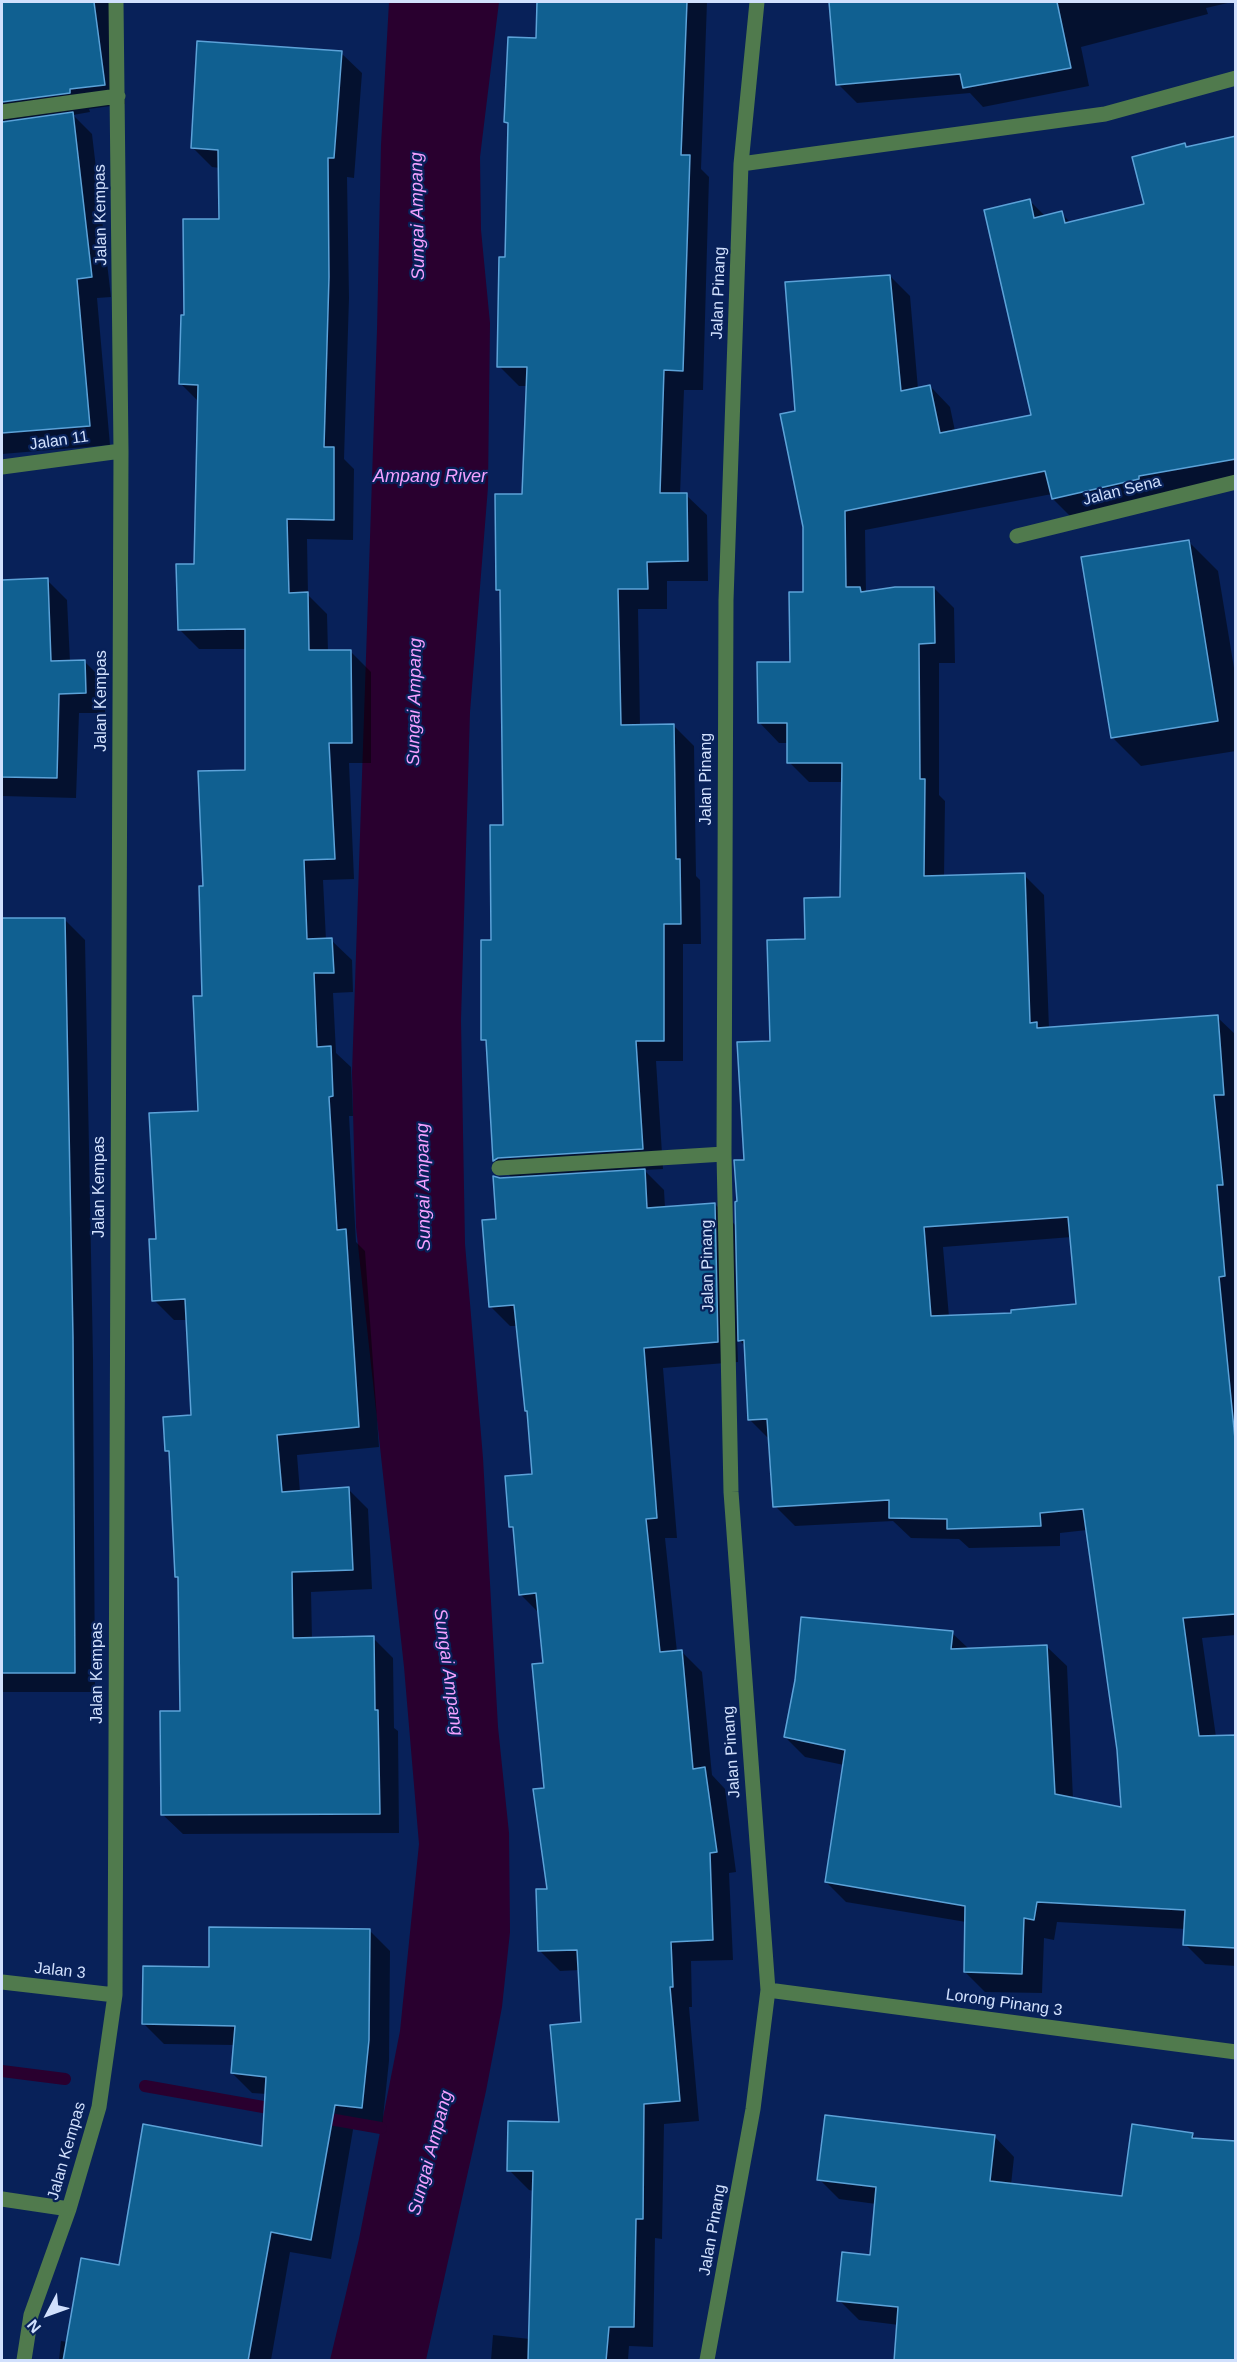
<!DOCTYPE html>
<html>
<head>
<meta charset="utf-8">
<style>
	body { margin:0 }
	#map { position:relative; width:1237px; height:2362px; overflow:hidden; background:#082159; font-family:Arial,sans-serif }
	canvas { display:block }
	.frame { position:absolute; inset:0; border:3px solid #d1e0fd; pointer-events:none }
	.north { position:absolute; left:18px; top:2284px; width:60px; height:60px; -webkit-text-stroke:4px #082159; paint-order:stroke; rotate:229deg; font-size:16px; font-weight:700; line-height:24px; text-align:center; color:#d1e0fd }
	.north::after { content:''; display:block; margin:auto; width:21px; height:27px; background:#d1e0fd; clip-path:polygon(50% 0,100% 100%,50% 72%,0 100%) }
</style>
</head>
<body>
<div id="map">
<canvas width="1237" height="2362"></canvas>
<div class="frame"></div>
<div class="north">N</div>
</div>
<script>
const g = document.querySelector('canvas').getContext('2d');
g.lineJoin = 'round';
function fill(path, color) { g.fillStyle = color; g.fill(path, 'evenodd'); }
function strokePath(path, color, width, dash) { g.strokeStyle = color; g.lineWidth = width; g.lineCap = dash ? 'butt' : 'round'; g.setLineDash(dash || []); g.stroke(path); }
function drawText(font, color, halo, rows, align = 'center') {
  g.font = font + ' Arial,sans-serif'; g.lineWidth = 4.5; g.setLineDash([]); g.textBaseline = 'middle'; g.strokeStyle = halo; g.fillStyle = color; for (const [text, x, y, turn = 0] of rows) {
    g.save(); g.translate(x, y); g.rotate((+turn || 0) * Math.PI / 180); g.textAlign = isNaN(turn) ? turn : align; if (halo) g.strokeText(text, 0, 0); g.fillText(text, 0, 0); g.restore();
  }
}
fill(new Path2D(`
	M 389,2 L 499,2 L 480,157 L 481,230 L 490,323 L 488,487 L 470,712 L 461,1020 L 465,1244 L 483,1458 L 498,1727 L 509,1833 L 510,1932 L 502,2007 L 486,2091 L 426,2360 L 330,2360 L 359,2239 L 400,2031 L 419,1844 L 404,1667 L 356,1227 L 352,1073 L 377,330 L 381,145 Z`), '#29002f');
fill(new Path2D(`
	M 2,2 L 111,2 L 125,104 L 89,109 L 90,112 L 73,115 L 92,134 L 111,297 L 97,298 L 110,445 L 2,454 Z
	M 538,2 L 707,2 L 701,169 L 709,177 L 703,390 L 684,390 L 680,495 L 686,495 L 707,515 L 708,581 L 667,581 L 667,609 L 638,609 L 640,726 L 674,726 L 694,746 L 696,876 L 700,880 L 701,944 L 683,944 L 683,1061 L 656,1061 L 663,1169 L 644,1170 L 664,1190 L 665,1208 L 715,1204 L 737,1227 L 738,1203 L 746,1161 L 771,1042 L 807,940 L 842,898 L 843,782 L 809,782 L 789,762 L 789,743 L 779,743 L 759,722 L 792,664 L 805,594 L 804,527 L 797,413 L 890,276 L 910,296 L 918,389 L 930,386 L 950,407 L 955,431 L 1033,416 L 1029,200 L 1046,217 L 1061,213 L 1071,223 L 1145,205 L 1185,145 L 1188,148 L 1236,137 L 1236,482 L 1073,519 L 1053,499 L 1052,494 L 865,530 L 866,593 L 934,588 L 954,608 L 955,663 L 939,663 L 939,795 L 945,801 L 944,877 L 1024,875 L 1044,895 L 1049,1029 L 1217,1017 L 1236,1035 L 1236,1115 L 1234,1115 L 1236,1133 L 1236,1635 L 1202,1638 L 1216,1737 L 1236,1736 L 1236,1966 L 1205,1964 L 1185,1944 L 1186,1929 L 1057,1922 L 1054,1940 L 1044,1938 L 1042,1993 L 985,1992 L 965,1972 L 966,1922 L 846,1902 L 826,1882 L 844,1765 L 805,1757 L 785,1737 L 952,1633 L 969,1649 L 1046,1646 L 1067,1666 L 1073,1799 L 1123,1809 L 1119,1750 L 1087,1530 L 1060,1533 L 1060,1546 L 969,1548 L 959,1539 L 911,1538 L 893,1521 L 795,1526 L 775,1506 L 770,1440 L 750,1420 L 746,1347 L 737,1338 L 738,1362 L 663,1368 L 677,1538 L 665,1538 L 677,1652 L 682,1652 L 702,1672 L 712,1775 L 725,1789 L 736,1872 L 729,1873 L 733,1960 L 691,1961 L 692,2007 L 689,2007 L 699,2121 L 664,2124 L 662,2239 L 655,2238 L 653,2347 L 629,2346 L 628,2360 L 491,2360 L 493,2335 L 530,2339 L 534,2191 L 529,2190 L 509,2170 L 561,2124 L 582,2023 L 580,1970 L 560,1971 L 540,1951 L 549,1890 L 545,1664 L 539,1613 L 520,1594 L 515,1531 L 510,1527 L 534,1476 L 529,1413 L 518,1326 L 510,1326 L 490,1306 L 499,1179 L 512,1178 L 494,1160 L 488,1045 L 483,1039 L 505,827 L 501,594 L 497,590 L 523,496 L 527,386 L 519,386 L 499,366 L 506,259 L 510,126 L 506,122 L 537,40 ZM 1072,1237 L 1078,1306 L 1013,1315 L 949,1317 L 943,1247 Z
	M 831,2 L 1232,2 L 1206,8 L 1208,14 L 1081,47 L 1089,86 L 983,107 L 970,93 L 857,103 L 838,84 Z
	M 341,53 L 362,73 L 354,178 L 347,177 L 349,298 L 344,459 L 354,469 L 353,540 L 307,539 L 308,595 L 327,614 L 328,652 L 351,652 L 371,672 L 371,763 L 349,763 L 354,879 L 323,880 L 326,940 L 331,940 L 352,960 L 353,992 L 333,993 L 336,1053 L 351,1067 L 353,1116 L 349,1116 L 356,1242 L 365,1251 L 379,1447 L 297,1455 L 300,1492 L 348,1489 L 368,1509 L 372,1589 L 311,1592 L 312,1639 L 373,1638 L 393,1658 L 394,1728 L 398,1731 L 399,1833 L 183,1834 L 162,1814 L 182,1712 L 179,1579 L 177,1577 L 171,1454 L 167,1450 L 193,1417 L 188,1320 L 174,1320 L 154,1300 L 158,1240 L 200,1112 L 205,887 L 246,771 L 247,649 L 199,649 L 179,629 L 196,565 L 199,402 L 180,383 L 186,316 L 221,220 L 220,168 L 212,167 L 192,147 Z
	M 1188,541 L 1218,571 L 1236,680 L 1236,751 L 1141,766 L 1112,737 Z
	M 47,580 L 67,600 L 70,662 L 85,662 L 105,682 L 105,713 L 79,713 L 76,798 L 2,796 L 2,581 Z
	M 2,920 L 65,920 L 85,940 L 93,1358 L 95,1692 L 2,1692 Z
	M 369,1930 L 390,1951 L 389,2061 L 382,2127 L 354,2124 L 331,2259 L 290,2252 L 271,2360 L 59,2360 L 61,2341 L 68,2342 L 120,2267 L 263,2148 L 267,2094 L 252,2093 L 232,2073 L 235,2045 L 164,2044 L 144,2024 L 211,1969 Z
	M 1192,2135 L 1203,2145 L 1236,2149 L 899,2325 L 859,2320 L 839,2300 L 871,2256 L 876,2204 L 839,2199 L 819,2179 L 994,2136 L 1014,2157 L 1011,2185 L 1123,2198 Z`), '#0007');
strokePath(new Path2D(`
	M 2,2071 L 65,2079
	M 145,2086 L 280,2110
	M 318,2117 L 381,2128`), '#29002f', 12);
const building = new Path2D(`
	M 2,2 L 94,2 L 105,85 L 70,89 L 70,93 L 2,102 Z
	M 537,2 L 687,2 L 681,155 L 690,155 L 683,371 L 664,370 L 660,493 L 687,493 L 688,561 L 647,562 L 648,589 L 618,589 L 621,725 L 674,724 L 676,859 L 680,859 L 681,924 L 664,924 L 664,1041 L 636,1041 L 643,1149 L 498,1158 L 493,1161 L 486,1040 L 481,1040 L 481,940 L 491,940 L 490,825 L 503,825 L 500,590 L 496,590 L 495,494 L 522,494 L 527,367 L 497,367 L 499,257 L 505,257 L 508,123 L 504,122 L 508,37 L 536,38 Z
	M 829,2 L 1057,2 L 1071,68 L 963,88 L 960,74 L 836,85 Z
	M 197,41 L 342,51 L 334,158 L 328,158 L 329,277 L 324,447 L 334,447 L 334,520 L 287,519 L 289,593 L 308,592 L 309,650 L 351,650 L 352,743 L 329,743 L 335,859 L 304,860 L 307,939 L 332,938 L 334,973 L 314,973 L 317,1047 L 331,1046 L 333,1096 L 329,1097 L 337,1230 L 346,1229 L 359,1427 L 277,1435 L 282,1492 L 349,1487 L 353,1570 L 292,1572 L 293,1638 L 374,1636 L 375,1710 L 378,1710 L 380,1814 L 161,1815 L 160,1711 L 180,1711 L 178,1577 L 175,1577 L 169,1451 L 165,1451 L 163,1417 L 191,1415 L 185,1299 L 152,1301 L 149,1239 L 156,1239 L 149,1113 L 198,1111 L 193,996 L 202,996 L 199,886 L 203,886 L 198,771 L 245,770 L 245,629 L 178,630 L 176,564 L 194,564 L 198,385 L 179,384 L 181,315 L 184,315 L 183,219 L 219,219 L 218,150 L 191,148 Z
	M 73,112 L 92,277 L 77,279 L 90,426 L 2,433 L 2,122 Z
	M 1236,136 L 1236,459 L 1139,476 L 1139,479 L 1052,499 L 1045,471 L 845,511 L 846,587 L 860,587 L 861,592 L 895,587 L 934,587 L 935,643 L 919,644 L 920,779 L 925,779 L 924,876 L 1025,873 L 1030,1023 L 1037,1022 L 1037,1028 L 1218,1015 L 1224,1095 L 1214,1095 L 1223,1185 L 1217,1185 L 1225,1276 L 1219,1277 L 1236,1449 L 1236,1614 L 1183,1618 L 1199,1736 L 1236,1735 L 1236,1948 L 1183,1945 L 1185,1910 L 1037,1902 L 1034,1920 L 1024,1918 L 1022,1974 L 964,1972 L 965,1906 L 825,1882 L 845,1750 L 784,1737 L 795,1680 L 801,1617 L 953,1631 L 951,1649 L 1047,1645 L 1055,1794 L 1121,1807 L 1117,1750 L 1083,1509 L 1040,1513 L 1041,1526 L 947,1529 L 947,1519 L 889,1518 L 889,1500 L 773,1507 L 767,1419 L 748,1420 L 744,1340 L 738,1341 L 735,1202 L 737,1201 L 734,1160 L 744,1160 L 737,1042 L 770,1041 L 767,940 L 805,939 L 804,898 L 840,897 L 842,763 L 787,763 L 787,723 L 758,723 L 757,662 L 790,662 L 789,592 L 803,592 L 803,527 L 780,414 L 795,411 L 785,282 L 890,275 L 901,391 L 930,385 L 940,433 L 1031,415 L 984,210 L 1030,199 L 1034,218 L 1062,211 L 1065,223 L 1144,204 L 1132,157 L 1185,143 L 1186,147 ZM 1068,1217 L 1076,1304 L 1011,1310 L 1011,1313 L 931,1316 L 924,1227 Z
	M 1189,540 L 1218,721 L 1111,738 L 1081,557 Z
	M 48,578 L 51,661 L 85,660 L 86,693 L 59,694 L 57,778 L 2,777 L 2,580 Z
	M 2,918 L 65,918 L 73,1337 L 75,1673 L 2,1673 Z
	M 645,1169 L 647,1208 L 715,1203 L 718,1342 L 644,1348 L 657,1518 L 646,1519 L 660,1652 L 682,1650 L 693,1769 L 705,1767 L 717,1852 L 710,1853 L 713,1940 L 671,1942 L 673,1987 L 670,1987 L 680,2101 L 644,2104 L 643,2219 L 636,2219 L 634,2327 L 609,2327 L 606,2361 L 528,2361 L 533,2171 L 507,2171 L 508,2121 L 559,2122 L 550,2025 L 581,2022 L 577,1950 L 538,1951 L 536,1889 L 547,1889 L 533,1789 L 544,1788 L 532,1664 L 543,1663 L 536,1593 L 519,1595 L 513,1527 L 509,1527 L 505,1476 L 532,1474 L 527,1411 L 525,1411 L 514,1305 L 489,1307 L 482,1220 L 496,1219 L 493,1176 L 500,1178 Z
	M 209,1927 L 370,1929 L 369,2040 L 362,2108 L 335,2105 L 311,2240 L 271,2232 L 248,2361 L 63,2361 L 81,2258 L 119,2265 L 143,2124 L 262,2146 L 266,2077 L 231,2073 L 235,2026 L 142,2024 L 143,1966 L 209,1967 Z
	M 825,2115 L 995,2135 L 990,2181 L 1122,2196 L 1132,2124 L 1193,2133 L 1192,2138 L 1236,2141 L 1236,2361 L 894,2361 L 898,2307 L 837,2301 L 842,2252 L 870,2255 L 876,2187 L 817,2180 Z`);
fill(building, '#106091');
strokePath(building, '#5ca2d8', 1.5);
strokePath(new Path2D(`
	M 2,112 L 118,96
	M 741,164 L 1105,114 L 1236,78
	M 2,467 L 121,451
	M 1017,536 L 1236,482
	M 499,1168 L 724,1154
	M 2,1982 L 115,1995
	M 768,1990 L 1236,2052
	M 2,2199 L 69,2209
	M 24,2360 L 31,2315 L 69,2209 L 99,2107 L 115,1995 L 121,451 L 116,2
	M 707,2360 L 753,2109 L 768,1990 L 731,1492 L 724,1154 L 726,600 L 741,164 L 757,2`), '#507a4d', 15);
drawText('16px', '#d1e0fd', '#082159', [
	["Jalan Kempas",101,215,-91],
	["Jalan Pinang",719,293,-88],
	["Jalan 11",59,441,-8],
	["Jalan Sena",1122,491,-14],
	["Jalan Kempas",102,701,-90],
	["Jalan Pinang",707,779,-90],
	["Jalan Kempas",100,1187,-90],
	["Jalan Pinang",708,1266,-91],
	["Jalan Kempas",98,1673,-90],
	["Jalan Pinang",732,1752,-94],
	["Jalan 3",60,1971,6],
	["Lorong Pinang 3",1004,2003,8],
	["Jalan Kempas",67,2151,-74],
	["Jalan Pinang",713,2230,-80]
]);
drawText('italic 18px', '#f4a1ff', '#082159', [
	["Sungai Ampang",418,216,-91],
	["Ampang River",430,477],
	["Sungai Ampang",415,702,-89],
	["Sungai Ampang",424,1187,-91],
	["Sungai Ampang",448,1672,82],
	["Sungai Ampang",431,2153,-75]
]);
</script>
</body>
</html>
